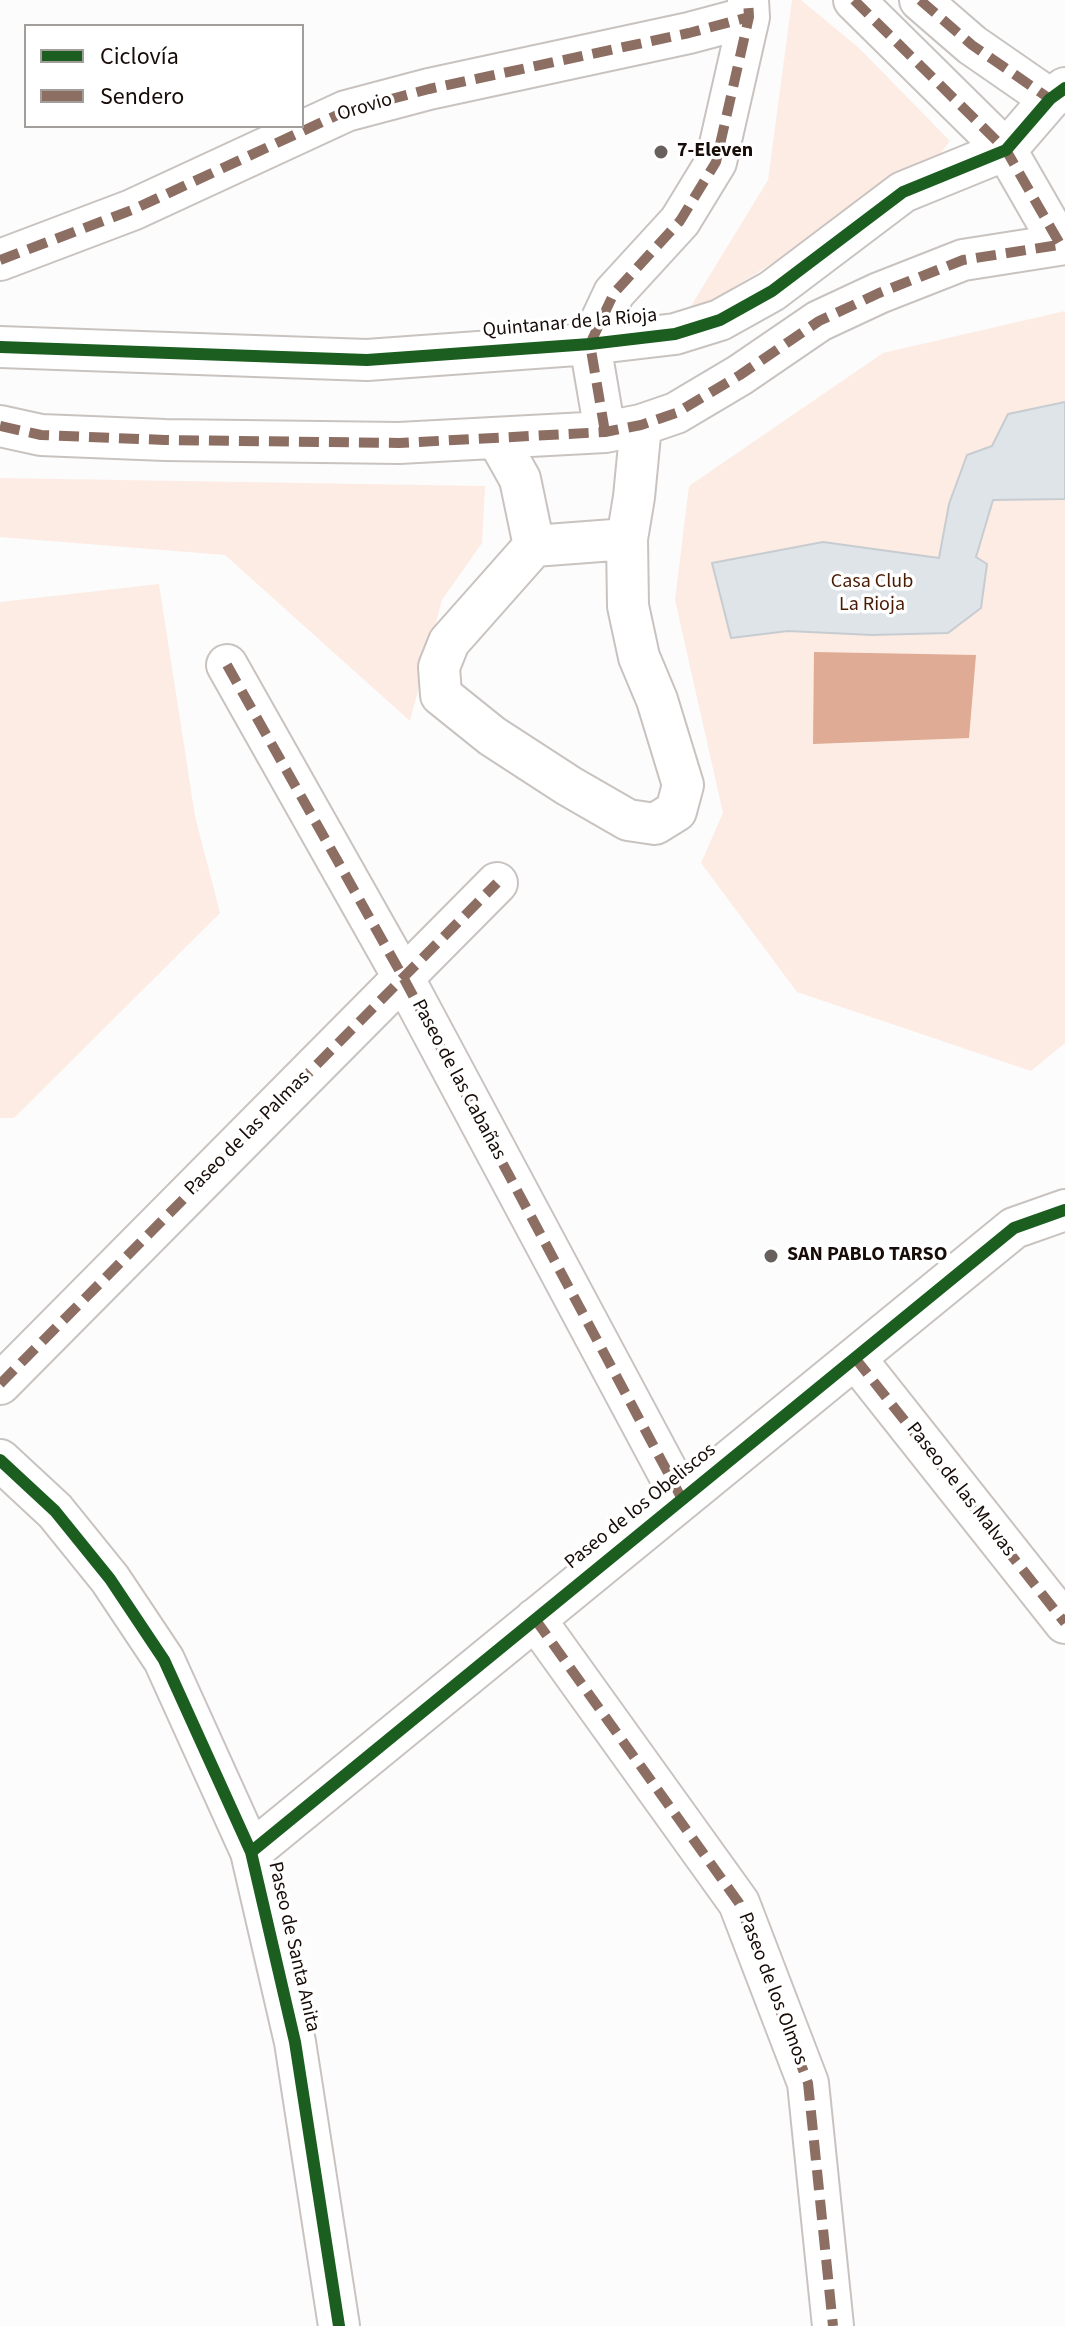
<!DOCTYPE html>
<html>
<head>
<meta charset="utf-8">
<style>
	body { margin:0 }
	#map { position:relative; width:1065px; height:2326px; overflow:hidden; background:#fcfcfc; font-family:"Source Sans 3",sans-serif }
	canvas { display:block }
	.legend { position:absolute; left:24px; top:24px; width:280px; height:104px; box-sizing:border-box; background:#fff; border:2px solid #a29e9c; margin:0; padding:10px 14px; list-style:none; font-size:24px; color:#170c07 }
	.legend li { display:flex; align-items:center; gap:16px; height:40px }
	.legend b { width:40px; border:2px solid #a29e9c }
</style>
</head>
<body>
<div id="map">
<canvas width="1065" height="2326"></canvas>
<ul class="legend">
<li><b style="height:10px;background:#1b5e20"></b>Ciclovía</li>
<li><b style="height:10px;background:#8d6e63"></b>Sendero</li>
</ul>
</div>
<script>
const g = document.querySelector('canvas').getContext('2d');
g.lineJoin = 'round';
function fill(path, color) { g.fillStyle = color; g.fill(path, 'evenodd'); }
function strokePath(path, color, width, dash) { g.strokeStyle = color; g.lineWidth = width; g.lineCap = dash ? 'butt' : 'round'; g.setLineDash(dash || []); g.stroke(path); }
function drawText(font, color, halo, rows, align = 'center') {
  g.font = font + ' "Source Sans 3",sans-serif'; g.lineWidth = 7; g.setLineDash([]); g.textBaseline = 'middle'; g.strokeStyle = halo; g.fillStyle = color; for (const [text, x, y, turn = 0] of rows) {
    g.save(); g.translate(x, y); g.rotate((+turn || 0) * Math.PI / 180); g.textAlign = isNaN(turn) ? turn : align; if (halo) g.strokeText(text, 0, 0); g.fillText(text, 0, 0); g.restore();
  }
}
fill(new Path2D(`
	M 792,0 L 801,0 L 859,48 L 950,141 L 933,163 L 683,319 L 768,180 Z
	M 1065,311 L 1065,1043 L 1031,1071 L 797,992 L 701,863 L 723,813 L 675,600 L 689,486 L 883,353 Z
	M 0,478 L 485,486 L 482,543 L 442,600 L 410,721 L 225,555 L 0,537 Z
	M 159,584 L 195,816 L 220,913 L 14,1118 L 0,1118 L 0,602 Z`), '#fdece4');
fill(new Path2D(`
	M 814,652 L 976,655 L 969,738 L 813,744 Z`), '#dfab94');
const building = new Path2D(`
	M 1065,402 L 1065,499 L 993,500 L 976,557 L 987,564 L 981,608 L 948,633 L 872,635 L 788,631 L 731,638 L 712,563 L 823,542 L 939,558 L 949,504 L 967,455 L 992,446 L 1008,414 Z`);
fill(building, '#dfe4e9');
strokePath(building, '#c7ccd1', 2);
const minor = new Path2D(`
	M 854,0 L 1006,150 L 1060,244
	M 920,0 L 972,45 L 1050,99
	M 0,260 L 132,210 L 346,111 L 429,89 L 689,33 L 749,17
	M 0,347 L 367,360 L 590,344 L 675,334 L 720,320 L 772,291 L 903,192 L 1006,150 L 1050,99 L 1065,88
	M 0,426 L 41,435 L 165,440 L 399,443 L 605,432 L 641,425 L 676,413 L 740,375 L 819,321 L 879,293 L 963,260 L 1065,244
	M 605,432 L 590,344 L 614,293 L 680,221 L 716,162 L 749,17 L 748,0
	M 497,438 L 520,479 L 534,546 L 449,642 L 439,667 L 441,695 L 492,736 L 569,786 L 628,820 L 655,824 L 676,811 L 683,785 L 657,700 L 639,657 L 628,606 L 627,539 L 634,497 L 641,425
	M 534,546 L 627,539
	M 227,665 L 403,977 L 682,1499
	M 855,1358 L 1065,1623
	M 0,1384 L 497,883
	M 0,1460 L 55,1511 L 110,1579 L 164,1660 L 251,1852 L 295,2042 L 339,2326
	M 535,1619 L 739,1903 L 808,2083 L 833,2326
	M 251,1852 L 1014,1228 L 1065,1210`);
strokePath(minor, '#c9c3c0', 44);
strokePath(minor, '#fff', 40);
strokePath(new Path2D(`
	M 854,0 L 1006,150 L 1060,244
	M 920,0 L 972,45 L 1050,99
	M 0,260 L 132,210 L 346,111 L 429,89 L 689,33 L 749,17
	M 0,426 L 41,435 L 165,440 L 399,443 L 605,432 L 641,425 L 676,413 L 740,375 L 819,321 L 879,293 L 963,260 L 1065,244
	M 605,432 L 590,344 L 614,293 L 680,221 L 716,162 L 749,17 L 748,0
	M 227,665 L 403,977 L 682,1499
	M 855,1358 L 1065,1623
	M 0,1384 L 497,883
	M 535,1619 L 739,1903 L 808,2083 L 833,2326`), '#8d6e63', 10, [20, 10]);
strokePath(new Path2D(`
	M 0,347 L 367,360 L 590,344 L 675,334 L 720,320 L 772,291 L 903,192 L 1006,150 L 1050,99 L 1065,88
	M 0,1460 L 55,1511 L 110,1579 L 164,1660 L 251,1852 L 295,2042 L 339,2326
	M 251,1852 L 1014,1228 L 1065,1210`), '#1b5e20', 12);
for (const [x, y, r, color] of [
	[661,152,8,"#67605d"],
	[771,1256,8,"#67605d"]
]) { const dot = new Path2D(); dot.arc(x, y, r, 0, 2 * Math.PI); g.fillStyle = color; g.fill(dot); strokePath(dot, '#fff', 3); }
drawText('20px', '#170c07', '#fff', [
	["Orovio",365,108,-17],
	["Quintanar de la Rioja",570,324,-5],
	["Paseo de las Cabañas",458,1080,62],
	["Paseo de las Palmas",248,1134,-45],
	["Paseo de las Malvas",960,1490,52],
	["Paseo de los Obeliscos",641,1507,-39],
	["Paseo de Santa Anita",293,1947,77],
	["Paseo de los Olmos",772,1989,69]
]);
drawText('bold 20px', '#170c07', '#fff', [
	["7-Eleven",677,152],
	["SAN PABLO TARSO",787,1256]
], 'left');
drawText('20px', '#491a02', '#fff', [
	["Casa Club",872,583],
	["La Rioja",872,606]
]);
</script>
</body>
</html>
